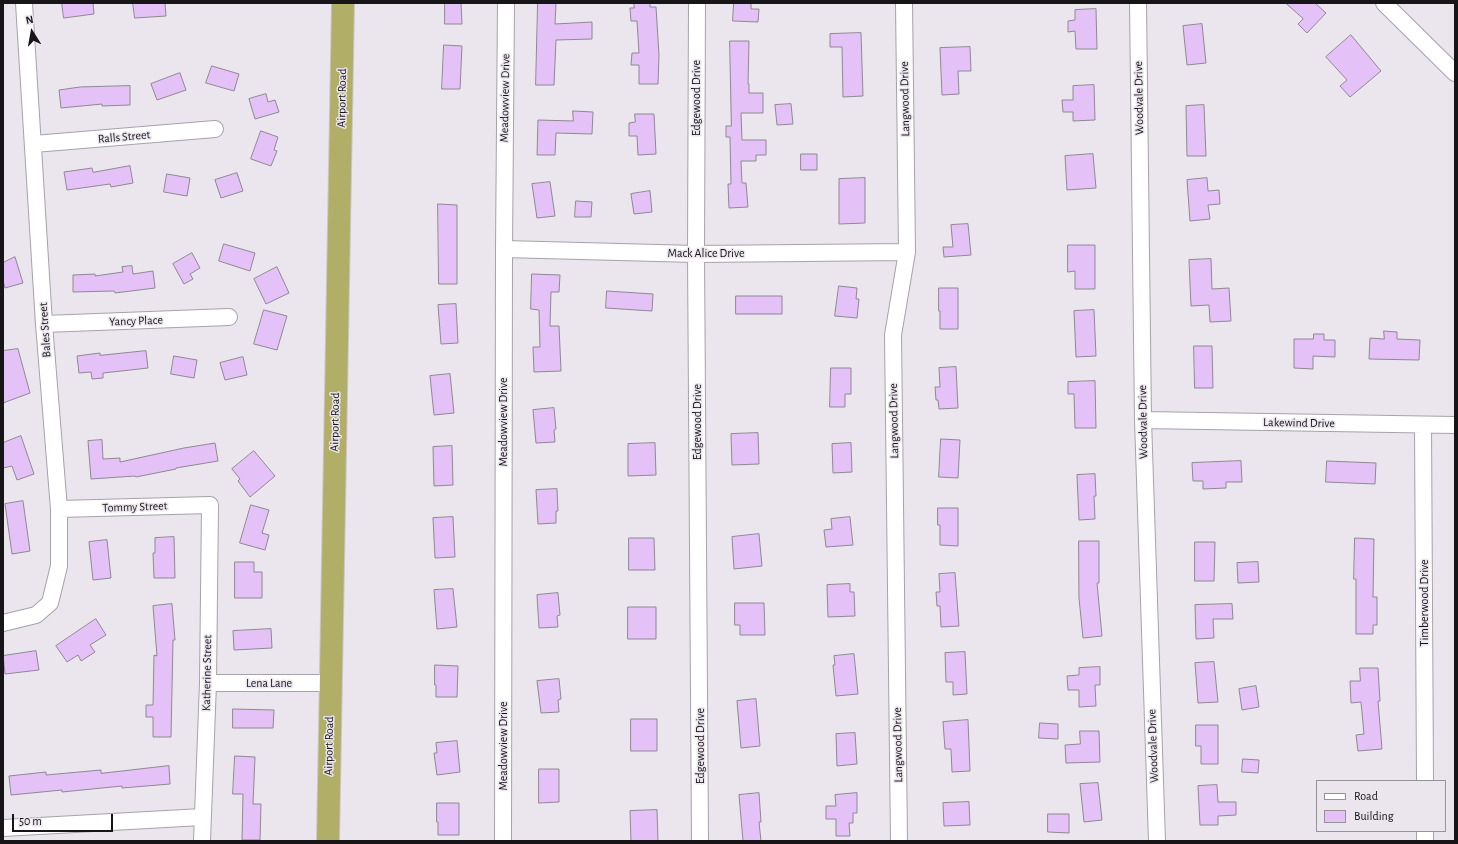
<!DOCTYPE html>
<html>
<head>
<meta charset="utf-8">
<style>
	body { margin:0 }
	#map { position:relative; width:1458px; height:844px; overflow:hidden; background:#ebe5ee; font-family:"Alegreya Sans",sans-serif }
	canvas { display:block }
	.frame { position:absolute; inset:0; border:4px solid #171518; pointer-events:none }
	.legend { position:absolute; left:1316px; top:780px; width:130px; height:52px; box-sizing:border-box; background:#ebe5ee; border:1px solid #969298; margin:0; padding:5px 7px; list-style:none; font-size:12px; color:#171518 }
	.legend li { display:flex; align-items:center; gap:8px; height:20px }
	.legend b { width:20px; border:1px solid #969298 }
	.north { position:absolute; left:12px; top:12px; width:40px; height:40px; -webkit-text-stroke:3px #ebe5ee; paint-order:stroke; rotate:349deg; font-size:11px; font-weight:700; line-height:16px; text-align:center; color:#171518 }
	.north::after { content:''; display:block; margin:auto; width:14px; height:18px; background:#171518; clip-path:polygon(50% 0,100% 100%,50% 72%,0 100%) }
	.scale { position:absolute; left:12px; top:814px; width:101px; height:18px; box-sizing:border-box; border:2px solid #171518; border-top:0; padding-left:5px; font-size:12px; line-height:14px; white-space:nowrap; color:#171518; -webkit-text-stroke:3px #ebe5ee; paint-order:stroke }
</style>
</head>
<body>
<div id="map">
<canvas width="1458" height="844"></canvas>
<div class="frame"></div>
<ul class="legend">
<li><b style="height:5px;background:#fff"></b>Road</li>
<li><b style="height:11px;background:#e4c2f7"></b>Building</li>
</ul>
<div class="north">N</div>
<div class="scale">50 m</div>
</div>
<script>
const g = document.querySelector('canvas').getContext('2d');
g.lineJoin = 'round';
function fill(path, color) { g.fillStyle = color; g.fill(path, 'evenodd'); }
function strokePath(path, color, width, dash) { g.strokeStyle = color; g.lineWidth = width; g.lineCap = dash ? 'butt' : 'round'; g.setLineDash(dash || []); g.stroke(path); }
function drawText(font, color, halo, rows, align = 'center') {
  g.font = font + ' "Alegreya Sans",sans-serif'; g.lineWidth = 3; g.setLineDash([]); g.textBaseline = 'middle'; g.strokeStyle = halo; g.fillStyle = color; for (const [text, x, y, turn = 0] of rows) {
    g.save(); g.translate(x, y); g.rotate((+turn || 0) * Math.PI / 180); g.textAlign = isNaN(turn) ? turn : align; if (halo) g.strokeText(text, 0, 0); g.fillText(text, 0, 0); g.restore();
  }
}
const building = new Path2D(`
	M 62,3 L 93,3 L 94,14 L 64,18 Z
	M 133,3 L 165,3 L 166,16 L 135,18 Z
	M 445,3 L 461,3 L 462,24 L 445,24 Z
	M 538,3 L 556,3 L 555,24 L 592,22 L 592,39 L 556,40 L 554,85 L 536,85 Z
	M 634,3 L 650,3 L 650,7 L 656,7 L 659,55 L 658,84 L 639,84 L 639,65 L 631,65 L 632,53 L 639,53 L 637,21 L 631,21 L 630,8 L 634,8 Z
	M 734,3 L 751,3 L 751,9 L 759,9 L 758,22 L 733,21 Z
	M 1286,3 L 1315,3 L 1326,13 L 1307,33 L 1298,24 L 1303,19 Z
	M 1096,9 L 1097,49 L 1076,49 L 1075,31 L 1068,32 L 1068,21 L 1075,20 L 1075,10 Z
	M 1202,24 L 1206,63 L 1187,65 L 1183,26 Z
	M 861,33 L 863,96 L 843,97 L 842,47 L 830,47 L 830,34 Z
	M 1351,35 L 1381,71 L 1350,97 L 1340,86 L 1347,80 L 1326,57 Z
	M 730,41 L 749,41 L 748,84 L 749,84 L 749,93 L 763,93 L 763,113 L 741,113 L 742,140 L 766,140 L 766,155 L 756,155 L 756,161 L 741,161 L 742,183 L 746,183 L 748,207 L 729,208 L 728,184 L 731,184 L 730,137 L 726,137 L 726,126 L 731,126 Z
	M 444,45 L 462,46 L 460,89 L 442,89 Z
	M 970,47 L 971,71 L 958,71 L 959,94 L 942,95 L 940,48 Z
	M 212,66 L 239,74 L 234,91 L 206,83 Z
	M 180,73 L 186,90 L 157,100 L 151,84 Z
	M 1094,85 L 1095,120 L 1073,121 L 1073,112 L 1063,112 L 1062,100 L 1073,100 L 1073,86 Z
	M 130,86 L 130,105 L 102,106 L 102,104 L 61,108 L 59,90 L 80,87 Z
	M 266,94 L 268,102 L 275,100 L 279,112 L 255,119 L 249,99 Z
	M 791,104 L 793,124 L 777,125 L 775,105 Z
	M 1204,105 L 1206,156 L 1187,156 L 1186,106 Z
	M 573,111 L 593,112 L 592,134 L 556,133 L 555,155 L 537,155 L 538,120 L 573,121 Z
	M 635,114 L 654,114 L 656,154 L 638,155 L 637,136 L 629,136 L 629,123 L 635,122 Z
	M 261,131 L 278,137 L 274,150 L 277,151 L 271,166 L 251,159 Z
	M 801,154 L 817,154 L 817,170 L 801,170 Z
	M 1093,154 L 1096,188 L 1067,190 L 1065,156 Z
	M 130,166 L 133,183 L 111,187 L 110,184 L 67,190 L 64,172 L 92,168 L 93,172 Z
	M 237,173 L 243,191 L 221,198 L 215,180 Z
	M 167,174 L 190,178 L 187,196 L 164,192 Z
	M 865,178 L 865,223 L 839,224 L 839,179 Z
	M 1207,178 L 1208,191 L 1219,190 L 1220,204 L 1208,205 L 1210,219 L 1190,221 L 1187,180 Z
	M 550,182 L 555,216 L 537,218 L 532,184 Z
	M 650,191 L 652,212 L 634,214 L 631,194 Z
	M 576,201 L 592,202 L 591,217 L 575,217 Z
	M 438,204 L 457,205 L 457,284 L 439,284 Z
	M 968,224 L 971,255 L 944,257 L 943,247 L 953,247 L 951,225 Z
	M 224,244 L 255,253 L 250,271 L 219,261 Z
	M 1068,245 L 1095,245 L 1095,289 L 1075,289 L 1075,271 L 1068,272 Z
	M 192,253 L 200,268 L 190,274 L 193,279 L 184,284 L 173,264 Z
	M 15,257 L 23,283 L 5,288 L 3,281 L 3,263 Z
	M 1211,259 L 1212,289 L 1229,288 L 1231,321 L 1210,322 L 1209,305 L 1191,306 L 1189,260 Z
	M 132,266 L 133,274 L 153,271 L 155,288 L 115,293 L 114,291 L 73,292 L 73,275 L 95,274 L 95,276 L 123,272 L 122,267 Z
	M 277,267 L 289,293 L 266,304 L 254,279 Z
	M 532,274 L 560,275 L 559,292 L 551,292 L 550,326 L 559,326 L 561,371 L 534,372 L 533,347 L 540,347 L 539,310 L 531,309 Z
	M 839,286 L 857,288 L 856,299 L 859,299 L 857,318 L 835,316 Z
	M 939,288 L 958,288 L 958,329 L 940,329 L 940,311 L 939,311 Z
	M 607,291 L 653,294 L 652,311 L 606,308 Z
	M 736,296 L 782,296 L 782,314 L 736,314 Z
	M 456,304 L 458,343 L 441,344 L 438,305 Z
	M 264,310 L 287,316 L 277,350 L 254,344 Z
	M 1094,310 L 1096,356 L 1076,357 L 1074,311 Z
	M 1384,331 L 1397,332 L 1397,339 L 1420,340 L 1419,360 L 1369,359 L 1370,338 L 1384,339 Z
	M 1314,334 L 1324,334 L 1324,340 L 1335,340 L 1335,357 L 1313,356 L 1313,369 L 1294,368 L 1294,339 L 1313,339 Z
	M 1194,346 L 1212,346 L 1213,388 L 1195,388 Z
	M 18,349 L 30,393 L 3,403 L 3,351 Z
	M 146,351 L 148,368 L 103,373 L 103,378 L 92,379 L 91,372 L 79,373 L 77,356 L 100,353 L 100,355 Z
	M 174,356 L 197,360 L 194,378 L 171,374 Z
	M 243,357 L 247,375 L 225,380 L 220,363 Z
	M 956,367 L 958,408 L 939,409 L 938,400 L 936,400 L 935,387 L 940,387 L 939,368 Z
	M 831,368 L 851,368 L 851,394 L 845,394 L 845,407 L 830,407 Z
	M 450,374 L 454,413 L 434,415 L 430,376 Z
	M 1095,381 L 1096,428 L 1075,428 L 1074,394 L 1068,394 L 1068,382 Z
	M 554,408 L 556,429 L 554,430 L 555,442 L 536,443 L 533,410 Z
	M 758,433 L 759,464 L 732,465 L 731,434 Z
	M 21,436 L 34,474 L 17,480 L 12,466 L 3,468 L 3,443 Z
	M 941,439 L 960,440 L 958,478 L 939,477 Z
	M 102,440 L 103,459 L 120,458 L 120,462 L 184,448 L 215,443 L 218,461 L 176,468 L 176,469 L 136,477 L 135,476 L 91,479 L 88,441 Z
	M 655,443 L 656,475 L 628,476 L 628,444 Z
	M 851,443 L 852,472 L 833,473 L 832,444 Z
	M 452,446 L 453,485 L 434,486 L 433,447 Z
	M 254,451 L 275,476 L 250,497 L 238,481 L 240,479 L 232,469 Z
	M 1241,461 L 1242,482 L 1226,482 L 1226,488 L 1203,489 L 1203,481 L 1193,481 L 1192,463 Z
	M 1327,461 L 1376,463 L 1375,484 L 1326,482 Z
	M 1095,474 L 1096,496 L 1094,496 L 1095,519 L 1079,520 L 1077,475 Z
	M 557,489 L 558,511 L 556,511 L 556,523 L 538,524 L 536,490 Z
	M 23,501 L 30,551 L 12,554 L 5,504 Z
	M 251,505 L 269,510 L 262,533 L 269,535 L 265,550 L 240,543 Z
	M 938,508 L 958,508 L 958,546 L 940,545 L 940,525 L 938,525 Z
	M 453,517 L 455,557 L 435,558 L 433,518 Z
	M 850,517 L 853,545 L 826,547 L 824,530 L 832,529 L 831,519 Z
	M 759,534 L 762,566 L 734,569 L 732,537 Z
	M 174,537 L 175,578 L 154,578 L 153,553 L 155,553 L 155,538 Z
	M 629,538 L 654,538 L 655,570 L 629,570 Z
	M 1355,538 L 1374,539 L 1373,597 L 1377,597 L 1377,625 L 1373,625 L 1373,634 L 1356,634 L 1356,579 L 1354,579 Z
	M 107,540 L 111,578 L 93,580 L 89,542 Z
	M 1079,541 L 1099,541 L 1099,583 L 1097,583 L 1102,636 L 1083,638 L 1079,598 Z
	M 1195,542 L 1215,542 L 1214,581 L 1195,581 Z
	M 235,562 L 254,562 L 254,572 L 262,572 L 262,598 L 235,598 Z
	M 1258,562 L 1259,582 L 1238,583 L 1237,563 Z
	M 955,573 L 959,626 L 941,627 L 940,606 L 937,606 L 936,592 L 940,592 L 939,574 Z
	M 850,584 L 850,592 L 854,592 L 855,616 L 828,617 L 827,585 Z
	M 453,589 L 457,627 L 437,629 L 434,590 Z
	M 558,593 L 560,615 L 557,616 L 558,627 L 539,628 L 537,595 Z
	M 735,603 L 764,603 L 765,635 L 740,635 L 740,625 L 735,625 Z
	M 172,604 L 175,640 L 173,640 L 171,737 L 153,737 L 153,717 L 146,717 L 146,705 L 153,705 L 154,655 L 157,656 L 153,606 Z
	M 1232,604 L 1233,619 L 1213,619 L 1214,638 L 1196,639 L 1195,605 Z
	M 628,607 L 656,607 L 656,639 L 628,639 Z
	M 96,619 L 106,635 L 90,645 L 95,652 L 81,661 L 78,655 L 67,662 L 56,646 Z
	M 271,629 L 272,648 L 234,650 L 233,631 Z
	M 36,651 L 39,670 L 5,674 L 3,656 Z
	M 965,652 L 967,694 L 953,695 L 953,682 L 946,682 L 945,653 Z
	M 854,654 L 858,694 L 836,696 L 833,665 L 835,665 L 834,656 Z
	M 1214,662 L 1218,702 L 1198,703 L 1195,663 Z
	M 435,665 L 458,666 L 457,697 L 436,697 L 436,685 L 435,685 Z
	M 1100,667 L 1100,685 L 1095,685 L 1096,706 L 1079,707 L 1079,690 L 1068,690 L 1067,676 L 1079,675 L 1079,668 Z
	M 1360,668 L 1378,668 L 1380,701 L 1378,701 L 1382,749 L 1358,751 L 1356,735 L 1364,734 L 1361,702 L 1351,703 L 1350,681 L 1360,681 Z
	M 559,679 L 561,699 L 558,700 L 559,712 L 541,713 L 537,681 Z
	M 1256,686 L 1259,707 L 1242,710 L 1239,689 Z
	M 756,699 L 760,746 L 741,748 L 737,701 Z
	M 233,709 L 274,710 L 273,728 L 233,728 Z
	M 631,719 L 657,719 L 657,751 L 631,751 Z
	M 968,720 L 970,771 L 952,772 L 951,749 L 945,749 L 943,722 Z
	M 1040,723 L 1058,724 L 1058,739 L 1039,738 Z
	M 1196,725 L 1218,725 L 1218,764 L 1201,764 L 1201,746 L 1196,746 Z
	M 1080,731 L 1099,731 L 1100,762 L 1066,763 L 1065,745 L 1080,744 Z
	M 855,733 L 857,764 L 837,766 L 836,734 Z
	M 457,741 L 460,772 L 437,775 L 434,753 L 437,753 L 436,743 Z
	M 235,756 L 255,757 L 253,804 L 261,804 L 260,840 L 242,840 L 243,794 L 233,794 Z
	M 1243,759 L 1259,760 L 1258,773 L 1242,772 Z
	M 169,766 L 170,784 L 122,788 L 122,786 L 62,792 L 62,790 L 11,795 L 9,776 L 46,772 L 46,775 L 101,770 L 101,773 Z
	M 539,769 L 559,769 L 559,802 L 539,803 Z
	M 1098,783 L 1102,820 L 1084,822 L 1080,784 Z
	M 1217,785 L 1218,802 L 1236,802 L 1236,815 L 1218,816 L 1218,825 L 1200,825 L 1198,786 Z
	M 759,793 L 761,822 L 759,822 L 761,841 L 743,841 L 739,795 Z
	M 857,793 L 857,813 L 853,813 L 853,823 L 849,823 L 850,836 L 836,836 L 836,819 L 826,819 L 826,806 L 836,806 L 835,795 Z
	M 969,802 L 970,825 L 944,826 L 943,803 Z
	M 437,803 L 459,803 L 459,835 L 438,835 L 438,822 L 437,822 Z
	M 657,810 L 658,841 L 631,841 L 630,811 Z
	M 1048,814 L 1069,814 L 1069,833 L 1048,832 Z`);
fill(building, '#e4c2f7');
strokePath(building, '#8e8891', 1);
const street = new Path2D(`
	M 697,3 L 696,254 L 700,841
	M 1138,3 L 1143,420 L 1157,841
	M 1384,3 L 1455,73
	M 34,144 L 215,129
	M 504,249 L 696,254 L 907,252
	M 44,324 L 229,317
	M 1143,420 L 1455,425
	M 1423,425 L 1425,781
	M 59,509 L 210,505 L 208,683 L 202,841
	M 3,623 L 36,615 L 50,603 L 59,566 L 59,509 L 44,324 L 24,3
	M 208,683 L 330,683
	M 3,828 L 202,817
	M 1425,831 L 1425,841
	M 503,841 L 504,249 L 506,3
	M 899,841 L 893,335 L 907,252 L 904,3`);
const highway = new Path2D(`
	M 328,841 L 343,3`);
strokePath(street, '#a7a2aa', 18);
strokePath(highway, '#c7c7c8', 24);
strokePath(street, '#fff', 16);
strokePath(highway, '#b1af67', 22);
drawText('12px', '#171518', '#ebe5ee', [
	["Airport Road",342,98,-89],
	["Meadowview Drive",505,98,-89],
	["Edgewood Drive",696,98,-90],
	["Woodvale Drive",1139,98,-91],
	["Langwood Drive",905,99,-91],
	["Ralls Street",124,137,-5],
	["Mack Alice Drive",706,253],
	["Yancy Place",136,321,-2],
	["Bales Street",45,330,-94],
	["Langwood Drive",894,421,-91],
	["Airport Road",335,422,-89],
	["Meadowview Drive",503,422,-90],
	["Edgewood Drive",697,422,-90],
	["Woodvale Drive",1143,422,-91],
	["Lakewind Drive",1299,423,1],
	["Tommy Street",135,507,-2],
	["Timberwood Drive",1424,603,-90],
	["Katherine Street",207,673,-89],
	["Lena Lane",269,683],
	["Langwood Drive",898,745,-91],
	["Airport Road",329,746,-89],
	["Meadowview Drive",503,746,-90],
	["Edgewood Drive",700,746,-90],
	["Woodvale Drive",1153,746,-92]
]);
</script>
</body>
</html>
